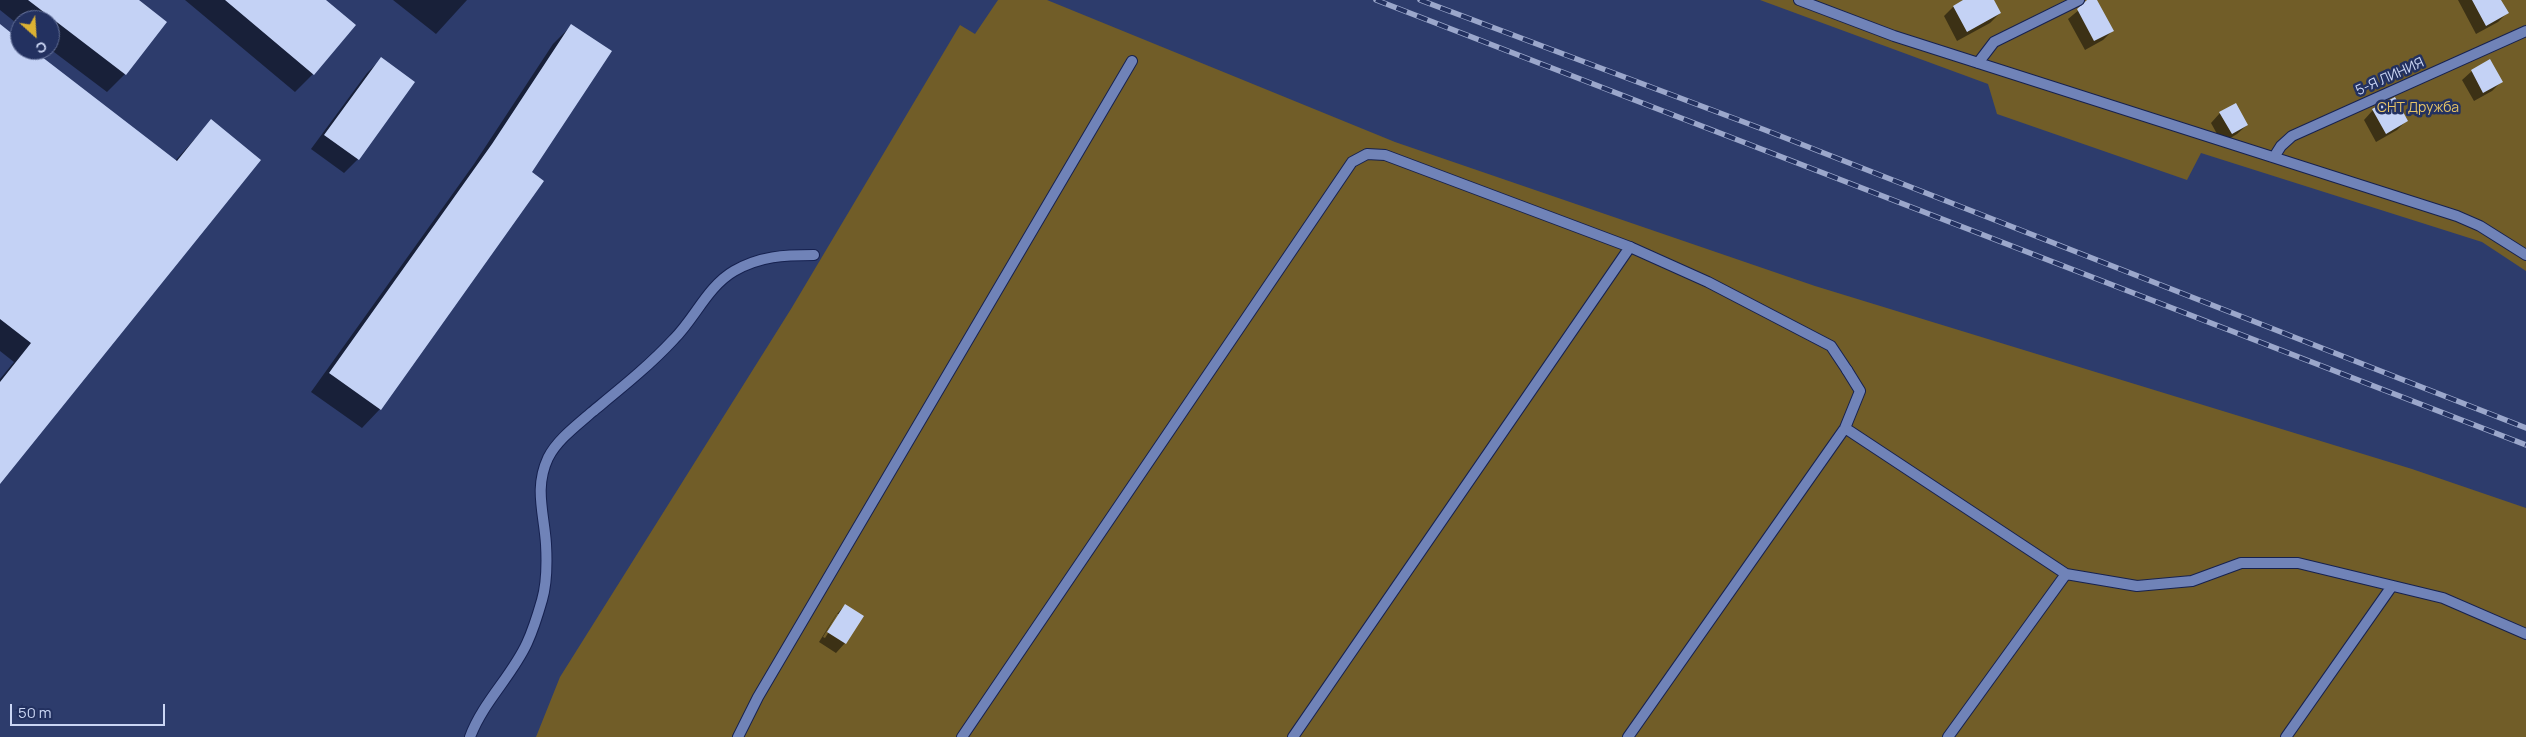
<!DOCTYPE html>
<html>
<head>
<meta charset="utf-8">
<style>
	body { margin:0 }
	#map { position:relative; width:2526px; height:737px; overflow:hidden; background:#2d3c6c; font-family:Manrope,sans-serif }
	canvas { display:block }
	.north { position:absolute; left:10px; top:10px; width:50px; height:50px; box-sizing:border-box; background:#233160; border:1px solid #66739b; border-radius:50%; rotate:154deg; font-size:14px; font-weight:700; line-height:20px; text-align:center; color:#cbd6f4 }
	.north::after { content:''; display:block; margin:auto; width:18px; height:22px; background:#dcb233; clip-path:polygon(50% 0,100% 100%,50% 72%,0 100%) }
	.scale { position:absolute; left:10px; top:704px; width:155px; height:22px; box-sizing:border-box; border:2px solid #cbd6f4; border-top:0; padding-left:6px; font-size:15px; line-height:18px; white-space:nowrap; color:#cbd6f4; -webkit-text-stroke:4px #233160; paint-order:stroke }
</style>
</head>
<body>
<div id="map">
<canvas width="2526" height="737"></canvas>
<div class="north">С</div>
<div class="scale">50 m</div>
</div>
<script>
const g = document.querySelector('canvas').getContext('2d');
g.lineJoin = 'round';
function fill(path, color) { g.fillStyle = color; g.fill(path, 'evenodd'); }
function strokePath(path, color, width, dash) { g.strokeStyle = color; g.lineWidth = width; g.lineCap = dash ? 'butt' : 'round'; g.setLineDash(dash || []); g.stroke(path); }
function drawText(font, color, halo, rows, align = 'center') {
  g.font = font + ' Manrope,sans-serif'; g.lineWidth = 5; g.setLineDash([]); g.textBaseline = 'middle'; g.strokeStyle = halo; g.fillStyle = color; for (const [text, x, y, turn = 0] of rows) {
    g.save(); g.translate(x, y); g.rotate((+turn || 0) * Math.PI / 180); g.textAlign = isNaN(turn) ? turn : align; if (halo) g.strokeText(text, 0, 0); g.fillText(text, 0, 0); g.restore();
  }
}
fill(new Path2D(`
	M 998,0 L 1047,0 L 1395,142 L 1815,286 L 2412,469 L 2526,508 L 2526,737 L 536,737 L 560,677 L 791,309 L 960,25 L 975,34 Z
	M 1760,0 L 2526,0 L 2526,271 L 2482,242 L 2201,153 L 2187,180 L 1997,114 L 1988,84 Z`), '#715d28');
fill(new Path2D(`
	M 0,0 L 137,0 L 125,74 L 107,92 L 50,49 L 50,20 L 20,20 L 20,26 L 0,10 Z
	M 185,0 L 325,0 L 313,74 L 295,92 Z
	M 393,0 L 467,0 L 436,34 Z
	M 1966,0 L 1992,0 L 2000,13 L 1990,23 L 1957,41 L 1944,16 L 1953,7 Z
	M 2091,0 L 2095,0 L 2112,31 L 2103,40 L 2085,50 L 2068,19 Z
	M 2458,0 L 2500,0 L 2507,13 L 2498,22 L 2476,34 Z
	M 0,26 L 20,41 L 20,50 L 31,50 L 175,161 L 211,121 L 0,482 L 0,379 L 14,362 L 0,351 Z
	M 571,26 L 530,173 L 380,409 L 362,428 L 311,392 L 474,164 L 553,44 Z
	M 381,59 L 358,159 L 344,173 L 311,149 L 367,73 Z
	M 2472,71 L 2501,82 L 2492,91 L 2474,101 L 2462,80 Z
	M 2373,110 L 2406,121 L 2397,130 L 2376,142 L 2364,120 Z
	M 2220,113 L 2247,125 L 2237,134 L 2222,143 L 2211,123 Z
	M 845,605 L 845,643 L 836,653 L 819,642 L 836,615 ZM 837,614 L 840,614 L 825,638 L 823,637 Z`), '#0007');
fill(new Path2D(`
	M 28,0 L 139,0 L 167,22 L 126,75 Z
	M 225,0 L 326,0 L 356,25 L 314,75 Z
	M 1963,0 L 1994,0 L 2001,13 L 1967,32 L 1953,6 Z
	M 2087,0 L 2097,0 L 2114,31 L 2094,41 L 2077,9 Z
	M 2472,0 L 2501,0 L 2509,13 L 2486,26 Z
	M 0,24 L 20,40 L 20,50 L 33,50 L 177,161 L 211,119 L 261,160 L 0,484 L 0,382 L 31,343 L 0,319 Z
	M 571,24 L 612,51 L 532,172 L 544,181 L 381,410 L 329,373 L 492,144 Z
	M 381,57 L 415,82 L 359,160 L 324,135 Z
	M 2490,59 L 2503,82 L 2483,93 L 2471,70 Z
	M 2395,97 L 2408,121 L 2386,134 L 2372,109 Z
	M 2236,103 L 2248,125 L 2232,134 L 2219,112 Z
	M 845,604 L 864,616 L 846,644 L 827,632 Z`), '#c4d2f5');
const lane = new Path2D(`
	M 1630,247 L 1708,282 L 1831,346 L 1847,370
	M 470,737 C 483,702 512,676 527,643 C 533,630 538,614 542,600 C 547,583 547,562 546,544 C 544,513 534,488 548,458 C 557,440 576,426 592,412 C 620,389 649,366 674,339 C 695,318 708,286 734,271 C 760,256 784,255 814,255
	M 738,737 L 758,697 L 1132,61`);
const street = new Path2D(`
	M 1799,0 L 1894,36 L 2457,216 L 2480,226 L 2526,255
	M 1978,63 L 1994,42 L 2079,0
	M 2274,157 L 2281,146 L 2292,136 L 2526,31
	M 1845,428 L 2066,574 L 2137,586 L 2192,581 L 2241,563 L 2298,563 L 2443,598 L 2526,634
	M 962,737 L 1352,162 L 1367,154 L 1385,155 L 1630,247 L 1293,737
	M 1628,737 L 1845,428 L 1860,391 L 1847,370
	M 1948,737 L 2066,574
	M 2286,737 L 2392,586`);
strokePath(lane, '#16214f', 12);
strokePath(street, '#16214f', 12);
strokePath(lane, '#7083b8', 10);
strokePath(street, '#7083b8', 10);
const rail = new Path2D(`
	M 1376,0 L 2526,445
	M 1420,0 L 1765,130 L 2526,428`);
strokePath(rail, '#9ba7cb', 5.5);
strokePath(rail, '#233160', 4, [11]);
drawText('14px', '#cbd6f4', '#233160', [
	["5-Я ЛИНИЯ",2390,77,-24]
]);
drawText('14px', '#e6c367', '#233160', [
	["СНТ Дружба",2418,108]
]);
</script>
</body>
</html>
